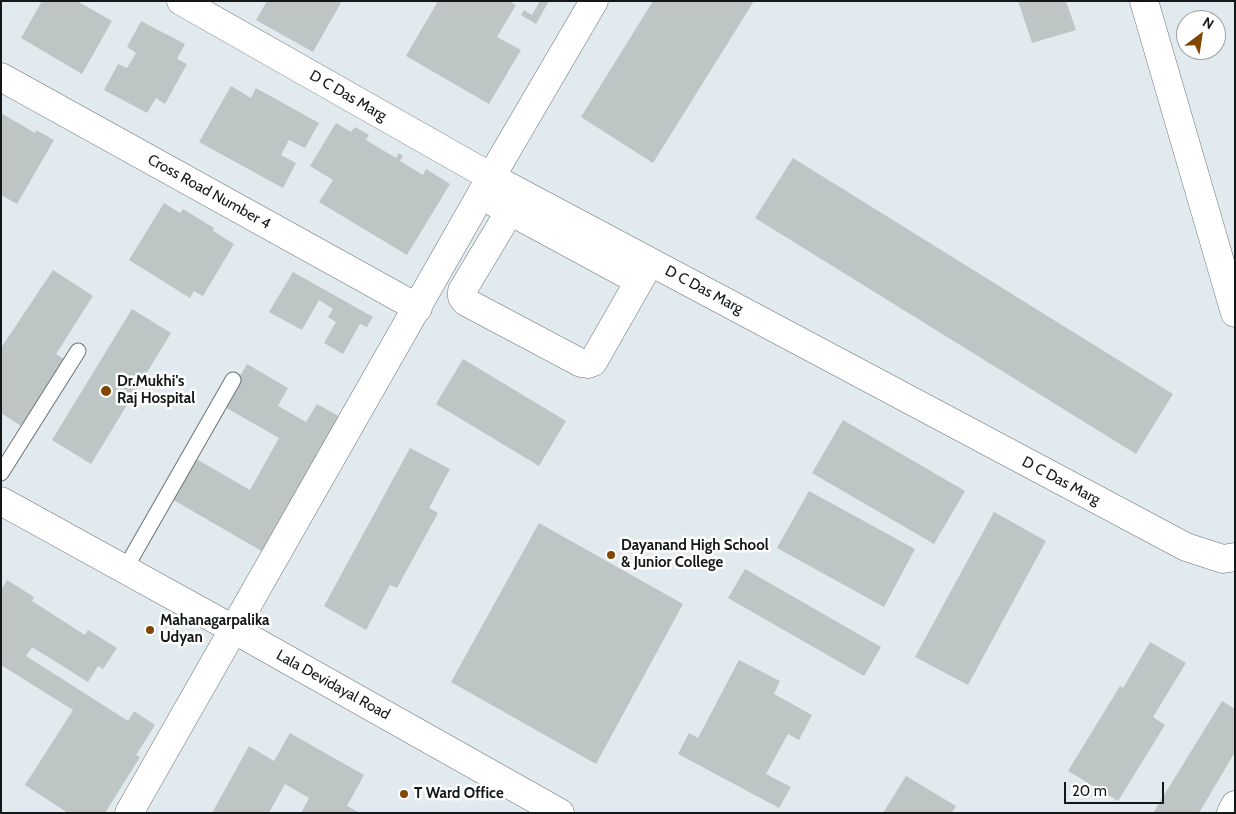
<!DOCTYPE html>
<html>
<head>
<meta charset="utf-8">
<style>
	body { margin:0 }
	#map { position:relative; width:1236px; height:814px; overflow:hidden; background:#e1eaee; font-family:Cabin,sans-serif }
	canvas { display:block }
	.frame { position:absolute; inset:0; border:2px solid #151819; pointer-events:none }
	.north { position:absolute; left:1176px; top:10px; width:50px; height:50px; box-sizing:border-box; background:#fff; border:1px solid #a1a3a3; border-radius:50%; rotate:31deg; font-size:14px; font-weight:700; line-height:20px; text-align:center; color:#151819 }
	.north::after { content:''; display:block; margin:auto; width:18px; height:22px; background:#834602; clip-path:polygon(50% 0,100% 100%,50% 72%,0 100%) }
	.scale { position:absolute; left:1064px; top:782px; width:100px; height:22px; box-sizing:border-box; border:2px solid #151819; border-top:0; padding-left:6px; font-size:15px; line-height:18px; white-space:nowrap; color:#151819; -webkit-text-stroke:4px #fff; paint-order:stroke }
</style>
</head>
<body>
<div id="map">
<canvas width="1236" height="814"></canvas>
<div class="frame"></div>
<div class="north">N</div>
<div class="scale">20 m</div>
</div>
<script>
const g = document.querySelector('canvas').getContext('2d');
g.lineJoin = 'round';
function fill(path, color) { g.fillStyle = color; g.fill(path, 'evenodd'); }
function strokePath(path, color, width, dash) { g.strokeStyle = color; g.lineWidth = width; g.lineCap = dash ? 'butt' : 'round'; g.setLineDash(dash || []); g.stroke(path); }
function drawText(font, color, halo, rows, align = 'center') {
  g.font = font + ' Cabin,sans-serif'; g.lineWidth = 5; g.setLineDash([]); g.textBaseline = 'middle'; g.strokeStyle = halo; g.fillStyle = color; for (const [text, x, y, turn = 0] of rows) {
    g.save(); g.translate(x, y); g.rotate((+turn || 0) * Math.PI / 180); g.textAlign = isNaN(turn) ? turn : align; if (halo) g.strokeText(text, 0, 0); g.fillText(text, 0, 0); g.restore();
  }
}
fill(new Path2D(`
	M 42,1 L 77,1 L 112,21 L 82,74 L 21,38 Z
	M 267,1 L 342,1 L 313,52 L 256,20 Z
	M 438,1 L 509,1 L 516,5 L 497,37 L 521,50 L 489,104 L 406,56 Z
	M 540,1 L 549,1 L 536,24 L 521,15 L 524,10 L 532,15 Z
	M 653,1 L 754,1 L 653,163 L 581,117 Z
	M 1018,1 L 1066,1 L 1076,30 L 1032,43 Z
	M 141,21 L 185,44 L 177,59 L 187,64 L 165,104 L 156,98 L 147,113 L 104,90 L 118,64 L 127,68 L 136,53 L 127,47 Z
	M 231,86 L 251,98 L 256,88 L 319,123 L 305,148 L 289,140 L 281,155 L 296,163 L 283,188 L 199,142 Z
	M 1,113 L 35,133 L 36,130 L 54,140 L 17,204 L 1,195 Z
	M 336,123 L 351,132 L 355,127 L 369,135 L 366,140 L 396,158 L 399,153 L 403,156 L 400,161 L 423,175 L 426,169 L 450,184 L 407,255 L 319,202 L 333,180 L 310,166 Z
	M 793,158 L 1173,394 L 1136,454 L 755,218 Z
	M 164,203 L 180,213 L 183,209 L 214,228 L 213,231 L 234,244 L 203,296 L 194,291 L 190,298 L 129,260 Z
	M 53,270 L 93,296 L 56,354 L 64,359 L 21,426 L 1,413 L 1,348 Z
	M 293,272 L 373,317 L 367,327 L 360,324 L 343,354 L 324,343 L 336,322 L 328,317 L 333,309 L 319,300 L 302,330 L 269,312 Z
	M 132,309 L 171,333 L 91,464 L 52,440 Z
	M 463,359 L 566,421 L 539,466 L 436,404 Z
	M 247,364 L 288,388 L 278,406 L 306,422 L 317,404 L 342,418 L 265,553 L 170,498 L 193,457 L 250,490 L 279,438 L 223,406 Z
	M 843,420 L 965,491 L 934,544 L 812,473 Z
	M 410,448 L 450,469 L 429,508 L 438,513 L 397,588 L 390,585 L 366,630 L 324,606 Z
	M 809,491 L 915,549 L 884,607 L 777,548 Z
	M 994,512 L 1046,541 L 968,685 L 915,657 Z
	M 539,523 L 683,604 L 596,764 L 451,682 Z
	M 745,569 L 881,647 L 864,676 L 728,598 Z
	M 7,580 L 34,597 L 32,601 L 85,635 L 88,630 L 117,648 L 103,669 L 98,666 L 88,682 L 32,647 L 26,656 L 128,721 L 134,711 L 155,725 L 136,755 L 140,757 L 105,813 L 68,813 L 25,785 L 73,710 L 1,665 L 1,590 Z
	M 1150,642 L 1186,663 L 1153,717 L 1165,725 L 1118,801 L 1068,771 L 1120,686 L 1123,688 Z
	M 739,660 L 780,681 L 774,694 L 812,715 L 799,740 L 788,734 L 766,774 L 791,787 L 779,808 L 678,754 L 689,733 L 698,738 Z
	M 1222,701 L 1235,709 L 1235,752 L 1199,813 L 1153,813 Z
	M 290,733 L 364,775 L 347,806 L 360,813 L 301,813 L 309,798 L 285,784 L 269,813 L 212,813 L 249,746 L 274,761 Z
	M 906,776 L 956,806 L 952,813 L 883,813 Z`), '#bdc6c5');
const service = new Path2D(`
	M 1,473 L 78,351
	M 125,569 L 233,380`);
const minor = new Path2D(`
	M 181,1 L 491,177 L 1186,547 L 1223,559 L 1235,557
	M 1,77 L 418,308
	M 495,203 L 639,281
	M 510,211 L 462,291 L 462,297 L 466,302 L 581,363 L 588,364 L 593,362 L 650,262
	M 129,813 L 491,177 L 594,1
	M 1231,813 L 1235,805`);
const tertiary = new Path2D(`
	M 1,501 L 233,629 L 560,813`);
const secondary = new Path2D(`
	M 1144,1 L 1235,313`);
strokePath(service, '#6b7376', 17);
strokePath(minor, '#6b7376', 29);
strokePath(tertiary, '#6b7376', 29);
strokePath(secondary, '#6b7376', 29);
strokePath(service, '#fff', 15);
strokePath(minor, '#fff', 28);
strokePath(tertiary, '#fff', 28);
strokePath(secondary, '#fff', 28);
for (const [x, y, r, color] of [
	[106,391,6,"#834602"],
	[611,555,5,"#834602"],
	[150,630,5,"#834602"],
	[404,794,5,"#834602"]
]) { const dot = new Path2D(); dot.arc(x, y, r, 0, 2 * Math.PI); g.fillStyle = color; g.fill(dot); strokePath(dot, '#fff', 2); }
drawText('15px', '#151819', '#fff', [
	["D C Das Marg",348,96,30],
	["Cross Road Number 4",209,192,29],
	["D C Das Marg",704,290,28],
	["D C Das Marg",1061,481,28],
	["Lala Devidayal Road",333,685,29]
]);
drawText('bold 15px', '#151819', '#fff', [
	["Dr.Mukhi's",117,382],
	["Raj Hospital",117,399],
	["Dayanand High School",621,546],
	["& Junior College",621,563],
	["Mahanagarpalika",160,621],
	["Udyan",160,638],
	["T Ward Office",414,794]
], 'left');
</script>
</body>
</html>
